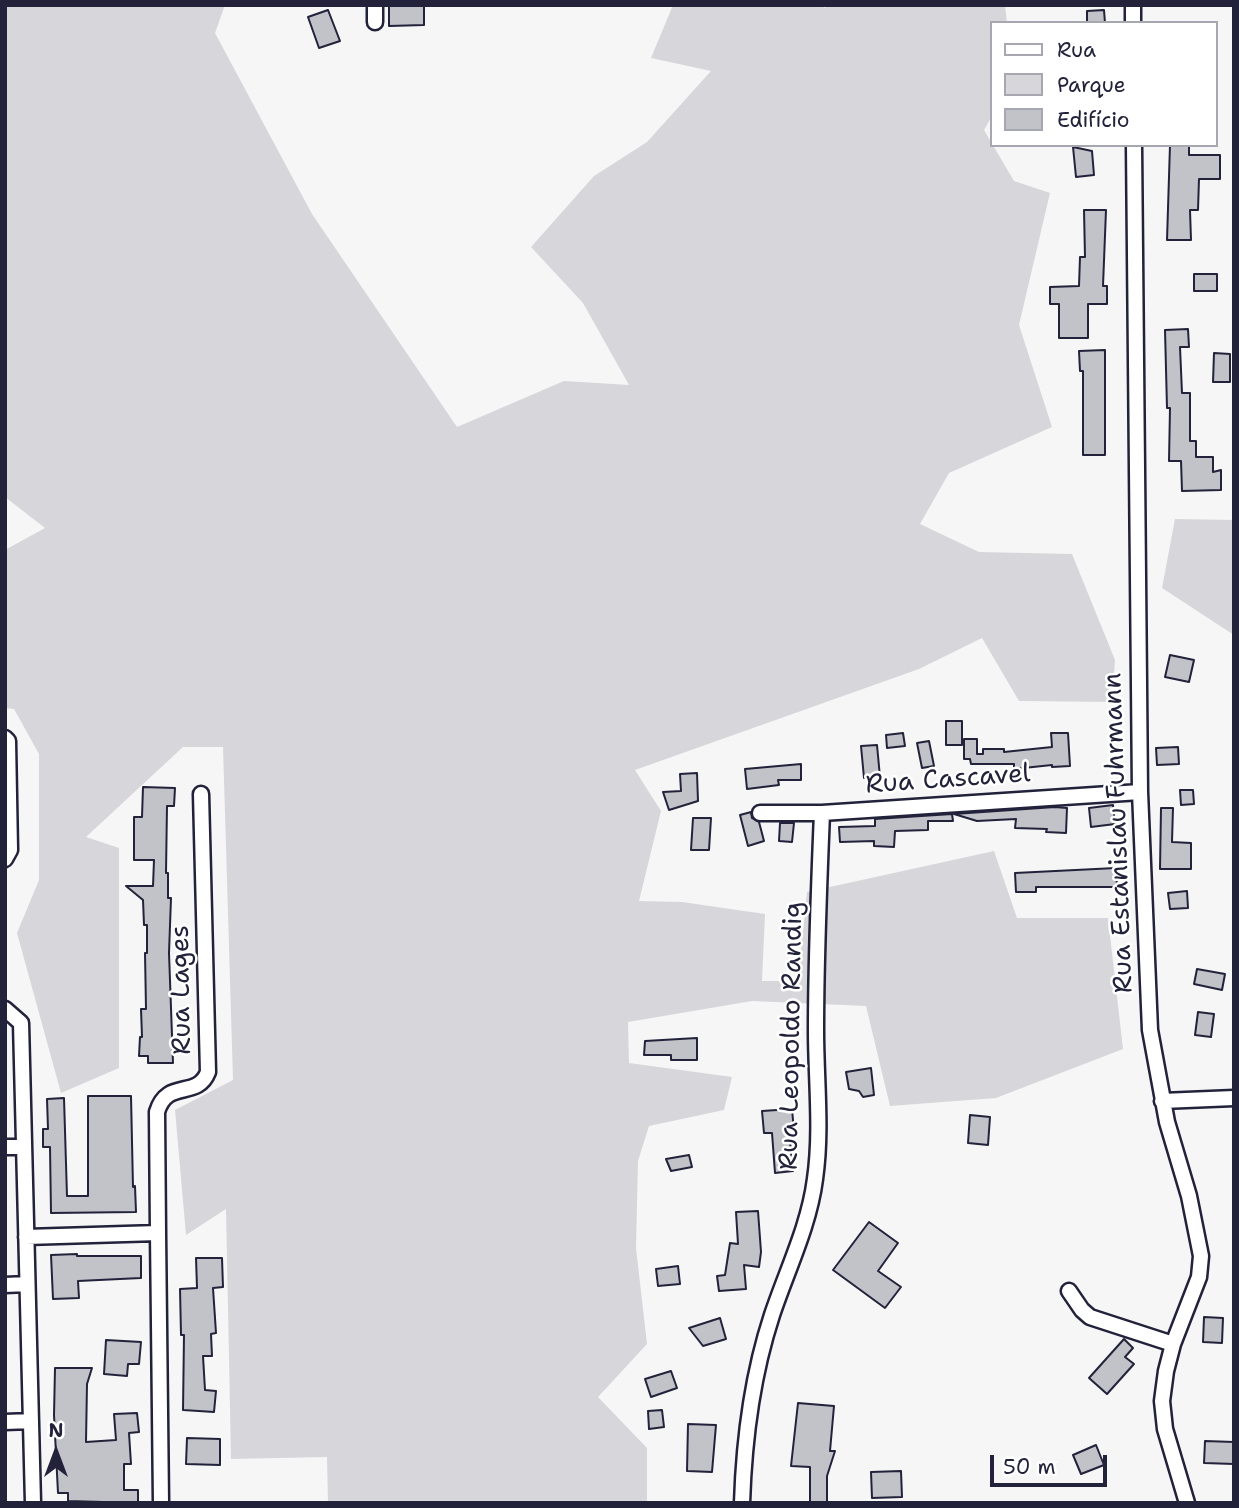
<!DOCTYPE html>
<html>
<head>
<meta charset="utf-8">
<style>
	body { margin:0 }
	#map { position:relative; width:1239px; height:1508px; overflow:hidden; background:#f6f6f7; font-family:"Shantell Sans",sans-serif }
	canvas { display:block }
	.frame { position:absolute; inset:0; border:7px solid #22223b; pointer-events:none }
	.legend { position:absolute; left:990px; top:21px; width:228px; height:126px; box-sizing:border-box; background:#fff; border:2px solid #a7a7b1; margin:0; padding:9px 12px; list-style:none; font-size:21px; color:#22223b }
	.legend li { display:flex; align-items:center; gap:14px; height:35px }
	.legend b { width:35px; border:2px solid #a7a7b1 }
	.north { position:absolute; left:21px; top:1417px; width:70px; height:70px; -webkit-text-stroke:5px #fff; paint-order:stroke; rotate:0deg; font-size:19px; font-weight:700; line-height:28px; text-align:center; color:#22223b }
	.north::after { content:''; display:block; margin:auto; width:24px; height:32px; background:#22223b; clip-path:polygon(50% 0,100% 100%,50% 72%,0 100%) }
	.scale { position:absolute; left:990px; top:1455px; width:117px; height:32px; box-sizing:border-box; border:4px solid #22223b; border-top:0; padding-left:9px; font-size:21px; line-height:24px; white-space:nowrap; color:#22223b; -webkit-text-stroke:5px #fff; paint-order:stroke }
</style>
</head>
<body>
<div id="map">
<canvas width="1239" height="1508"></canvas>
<div class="frame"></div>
<ul class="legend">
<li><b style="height:9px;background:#fff"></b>Rua</li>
<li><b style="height:19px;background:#d7d7db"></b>Parque</li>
<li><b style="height:19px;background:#c2c2c9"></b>Edifício</li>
</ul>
<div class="north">N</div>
<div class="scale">50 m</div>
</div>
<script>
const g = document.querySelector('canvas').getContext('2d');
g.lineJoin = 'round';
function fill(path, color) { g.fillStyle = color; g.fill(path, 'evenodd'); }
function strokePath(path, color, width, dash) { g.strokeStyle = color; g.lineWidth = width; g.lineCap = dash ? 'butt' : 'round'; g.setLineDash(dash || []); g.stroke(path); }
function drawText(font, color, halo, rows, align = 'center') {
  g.font = font + ' "Shantell Sans",sans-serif'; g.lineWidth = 5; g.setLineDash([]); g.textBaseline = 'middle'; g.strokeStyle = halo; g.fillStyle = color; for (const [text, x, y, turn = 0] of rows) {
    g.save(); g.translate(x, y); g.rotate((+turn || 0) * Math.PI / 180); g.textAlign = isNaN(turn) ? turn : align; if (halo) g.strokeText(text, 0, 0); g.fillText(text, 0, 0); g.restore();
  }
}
fill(new Path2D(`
	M 5,5 L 225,5 L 215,33 L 312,214 L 457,427 L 564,381 L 629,385 L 583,303 L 531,247 L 594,176 L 647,142 L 711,71 L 651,58 L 673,5 L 819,5 L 825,8 L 827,5 L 1005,5 L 1007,23 L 992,23 L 992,116 L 984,130 L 1014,181 L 1050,193 L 1019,325 L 1052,427 L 949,473 L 920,524 L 979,552 L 1072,554 L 1115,660 L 1112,702 L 1019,701 L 982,638 L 919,669 L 635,770 L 661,811 L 639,901 L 682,902 L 765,914 L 762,981 L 798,981 L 807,892 L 994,851 L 1017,918 L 1108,918 L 1123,1049 L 996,1098 L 890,1106 L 866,1006 L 752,1001 L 628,1022 L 629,1063 L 732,1077 L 724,1110 L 649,1126 L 638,1161 L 636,1248 L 647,1344 L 598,1397 L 647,1448 L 647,1503 L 328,1503 L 327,1457 L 231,1459 L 226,1209 L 186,1235 L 175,1110 L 233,1080 L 223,747 L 183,747 L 86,837 L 119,848 L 119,1068 L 61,1093 L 17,933 L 39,880 L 39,754 L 14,709 L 5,708 L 5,550 L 45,528 L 5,497 Z
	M 1175,519 L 1234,520 L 1234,635 L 1162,588 Z`), '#d7d7db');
const building = new Path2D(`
	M 389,5 L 424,5 L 424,25 L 389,26 Z
	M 328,10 L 340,41 L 319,48 L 308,17 Z
	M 1104,10 L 1105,23 L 1087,23 L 1087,11 Z
	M 1170,145 L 1189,145 L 1189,155 L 1220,155 L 1220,179 L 1199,179 L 1198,210 L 1190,210 L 1191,240 L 1167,240 Z
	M 1073,147 L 1092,151 L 1094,175 L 1076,177 Z
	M 1084,210 L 1106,210 L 1103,286 L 1107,286 L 1107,304 L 1088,304 L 1088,338 L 1059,338 L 1059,304 L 1050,304 L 1050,287 L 1079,286 L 1080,257 L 1085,257 Z
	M 1194,274 L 1217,274 L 1217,291 L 1194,291 Z
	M 1188,329 L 1189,347 L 1180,347 L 1182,393 L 1190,393 L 1190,441 L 1196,441 L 1196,457 L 1213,457 L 1213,472 L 1221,470 L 1221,490 L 1182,491 L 1181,461 L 1169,461 L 1170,408 L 1167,408 L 1165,330 Z
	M 1105,350 L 1105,455 L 1083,455 L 1083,371 L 1080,371 L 1079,351 Z
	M 1214,353 L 1230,354 L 1230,382 L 1213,382 Z
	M 1170,655 L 1194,660 L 1189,682 L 1165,677 Z
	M 946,721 L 962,721 L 962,745 L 946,745 Z
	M 903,733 L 905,746 L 887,748 L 886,735 Z
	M 1051,733 L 1068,733 L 1070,766 L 1052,767 L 1052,765 L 1014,769 L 1014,764 L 971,764 L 970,759 L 964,759 L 964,739 L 977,739 L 977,754 L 983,754 L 983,749 L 1004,749 L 1004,752 L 1052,747 Z
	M 929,741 L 934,766 L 922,768 L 917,743 Z
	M 877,745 L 880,777 L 864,778 L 861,746 Z
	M 1178,747 L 1179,764 L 1157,765 L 1156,748 Z
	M 801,764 L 801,780 L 778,780 L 779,785 L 747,789 L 745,769 Z
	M 697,773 L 698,801 L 669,810 L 663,792 L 681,791 L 680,774 Z
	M 143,787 L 175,788 L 174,806 L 167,806 L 166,873 L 168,873 L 168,898 L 171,898 L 169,953 L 173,1063 L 148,1063 L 148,1056 L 139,1056 L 140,1037 L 142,1037 L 141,1009 L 146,1009 L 145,953 L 147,953 L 147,925 L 144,925 L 143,900 L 126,886 L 153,886 L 154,860 L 134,860 L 134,817 L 142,817 Z
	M 1180,790 L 1193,790 L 1194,804 L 1181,805 Z
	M 1113,805 L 1115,824 L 1091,827 L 1089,808 Z
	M 1055,807 L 1067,808 L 1066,833 L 1046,832 L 1047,829 L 1015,828 L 1016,819 L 977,821 L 954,814 Z
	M 1161,808 L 1173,808 L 1172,842 L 1191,843 L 1191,869 L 1160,869 Z
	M 751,812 L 752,818 L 759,822 L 764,841 L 748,846 L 740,815 Z
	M 952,814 L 953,821 L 928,821 L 928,830 L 895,831 L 894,847 L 874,846 L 874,841 L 840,842 L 839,827 L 875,826 L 875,819 Z
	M 693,818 L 711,818 L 709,850 L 691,850 Z
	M 780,823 L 794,823 L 792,842 L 779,841 Z
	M 1116,868 L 1117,887 L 1036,887 L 1036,892 L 1016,892 L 1015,873 Z
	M 1187,891 L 1188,908 L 1170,909 L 1168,893 Z
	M 1197,969 L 1225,974 L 1222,990 L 1194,984 Z
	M 1198,1012 L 1214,1014 L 1211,1037 L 1195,1035 Z
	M 697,1038 L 697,1060 L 671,1060 L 671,1055 L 644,1055 L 645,1041 Z
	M 871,1068 L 874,1095 L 863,1097 L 859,1091 L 849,1089 L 846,1072 Z
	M 88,1096 L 131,1096 L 133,1187 L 135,1186 L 136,1212 L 51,1213 L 50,1147 L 43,1147 L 43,1129 L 48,1129 L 47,1099 L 64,1098 L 67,1196 L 88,1196 Z
	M 792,1109 L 794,1131 L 789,1131 L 793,1171 L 775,1173 L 772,1133 L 764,1133 L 762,1111 Z
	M 970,1115 L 990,1117 L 988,1145 L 968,1143 Z
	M 689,1155 L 692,1167 L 671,1171 L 666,1159 Z
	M 758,1211 L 761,1252 L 759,1267 L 744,1265 L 746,1289 L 719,1291 L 717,1276 L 725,1275 L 730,1243 L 738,1244 L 736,1212 Z
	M 869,1222 L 898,1243 L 878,1271 L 901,1287 L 885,1308 L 833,1270 Z
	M 77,1254 L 77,1256 L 141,1256 L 141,1278 L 78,1281 L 79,1298 L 53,1299 L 51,1255 Z
	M 196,1258 L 222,1258 L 223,1287 L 213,1288 L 216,1333 L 211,1334 L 212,1356 L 203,1356 L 205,1390 L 216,1391 L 214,1412 L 183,1410 L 184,1335 L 181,1335 L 180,1289 L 197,1288 Z
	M 678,1266 L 680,1284 L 658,1286 L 656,1269 Z
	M 1204,1317 L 1223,1318 L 1222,1343 L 1203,1342 Z
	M 720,1318 L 726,1339 L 703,1346 L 689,1328 Z
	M 1124,1339 L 1133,1348 L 1125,1357 L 1134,1364 L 1107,1394 L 1089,1378 Z
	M 106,1340 L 141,1342 L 139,1364 L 128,1364 L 127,1376 L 104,1374 Z
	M 55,1368 L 92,1368 L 87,1384 L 86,1442 L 116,1440 L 114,1414 L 137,1413 L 139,1432 L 129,1433 L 131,1464 L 124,1464 L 124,1490 L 138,1490 L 138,1503 L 68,1501 L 68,1493 L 58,1493 L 54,1415 Z
	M 671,1371 L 677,1388 L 651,1397 L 645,1379 Z
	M 798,1403 L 834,1406 L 830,1451 L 835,1451 L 827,1476 L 827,1503 L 810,1503 L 810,1467 L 791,1466 Z
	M 662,1410 L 664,1427 L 649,1429 L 648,1411 Z
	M 688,1424 L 716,1425 L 712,1472 L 687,1471 Z
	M 187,1438 L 220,1439 L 220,1465 L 186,1464 Z
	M 1205,1441 L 1234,1442 L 1234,1464 L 1204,1463 Z
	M 1096,1445 L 1104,1465 L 1081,1474 L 1073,1455 Z
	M 901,1471 L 902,1497 L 872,1498 L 871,1472 Z`);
fill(building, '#c2c2c9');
strokePath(building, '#22223b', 2);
const minor = new Path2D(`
	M 1133,5 L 1133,23
	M 375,22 L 375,5
	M 1134,145 L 1140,792 L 1150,1030 L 1167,1122 L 1189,1196 L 1201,1256 L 1199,1277 L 1173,1344 L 1166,1371 L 1162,1401 L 1165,1429 L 1187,1503
	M 5,738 L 8,741 L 10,850 L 5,859
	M 760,813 L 822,813 L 1140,792
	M 5,1009 L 21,1023 L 33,1503
	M 1162,1101 L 1234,1098
	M 5,1147 L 24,1147
	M 158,1233 L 161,1503
	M 26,1237 L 158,1233 L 157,1112 C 167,1078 197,1100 208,1072 L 201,794
	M 5,1285 L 27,1284
	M 1069,1291 L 1082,1310 L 1090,1317 L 1173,1344
	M 5,1422 L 31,1421
	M 742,1503 C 744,1439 752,1376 772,1315 C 787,1270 809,1226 815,1179 C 822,1130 816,1080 816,1030 C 816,958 819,885 822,813`);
strokePath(minor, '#22223b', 19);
strokePath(minor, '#fff', 14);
drawText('26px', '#22223b', '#fff', [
	["Rua Cascavel",948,780,-4],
	["Rua Estanislau Fuhrmann",1119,833,-92],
	["Rua Lages",182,990,-91],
	["Rua Leopoldo Randig",792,1036,-89]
]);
</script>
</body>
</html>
